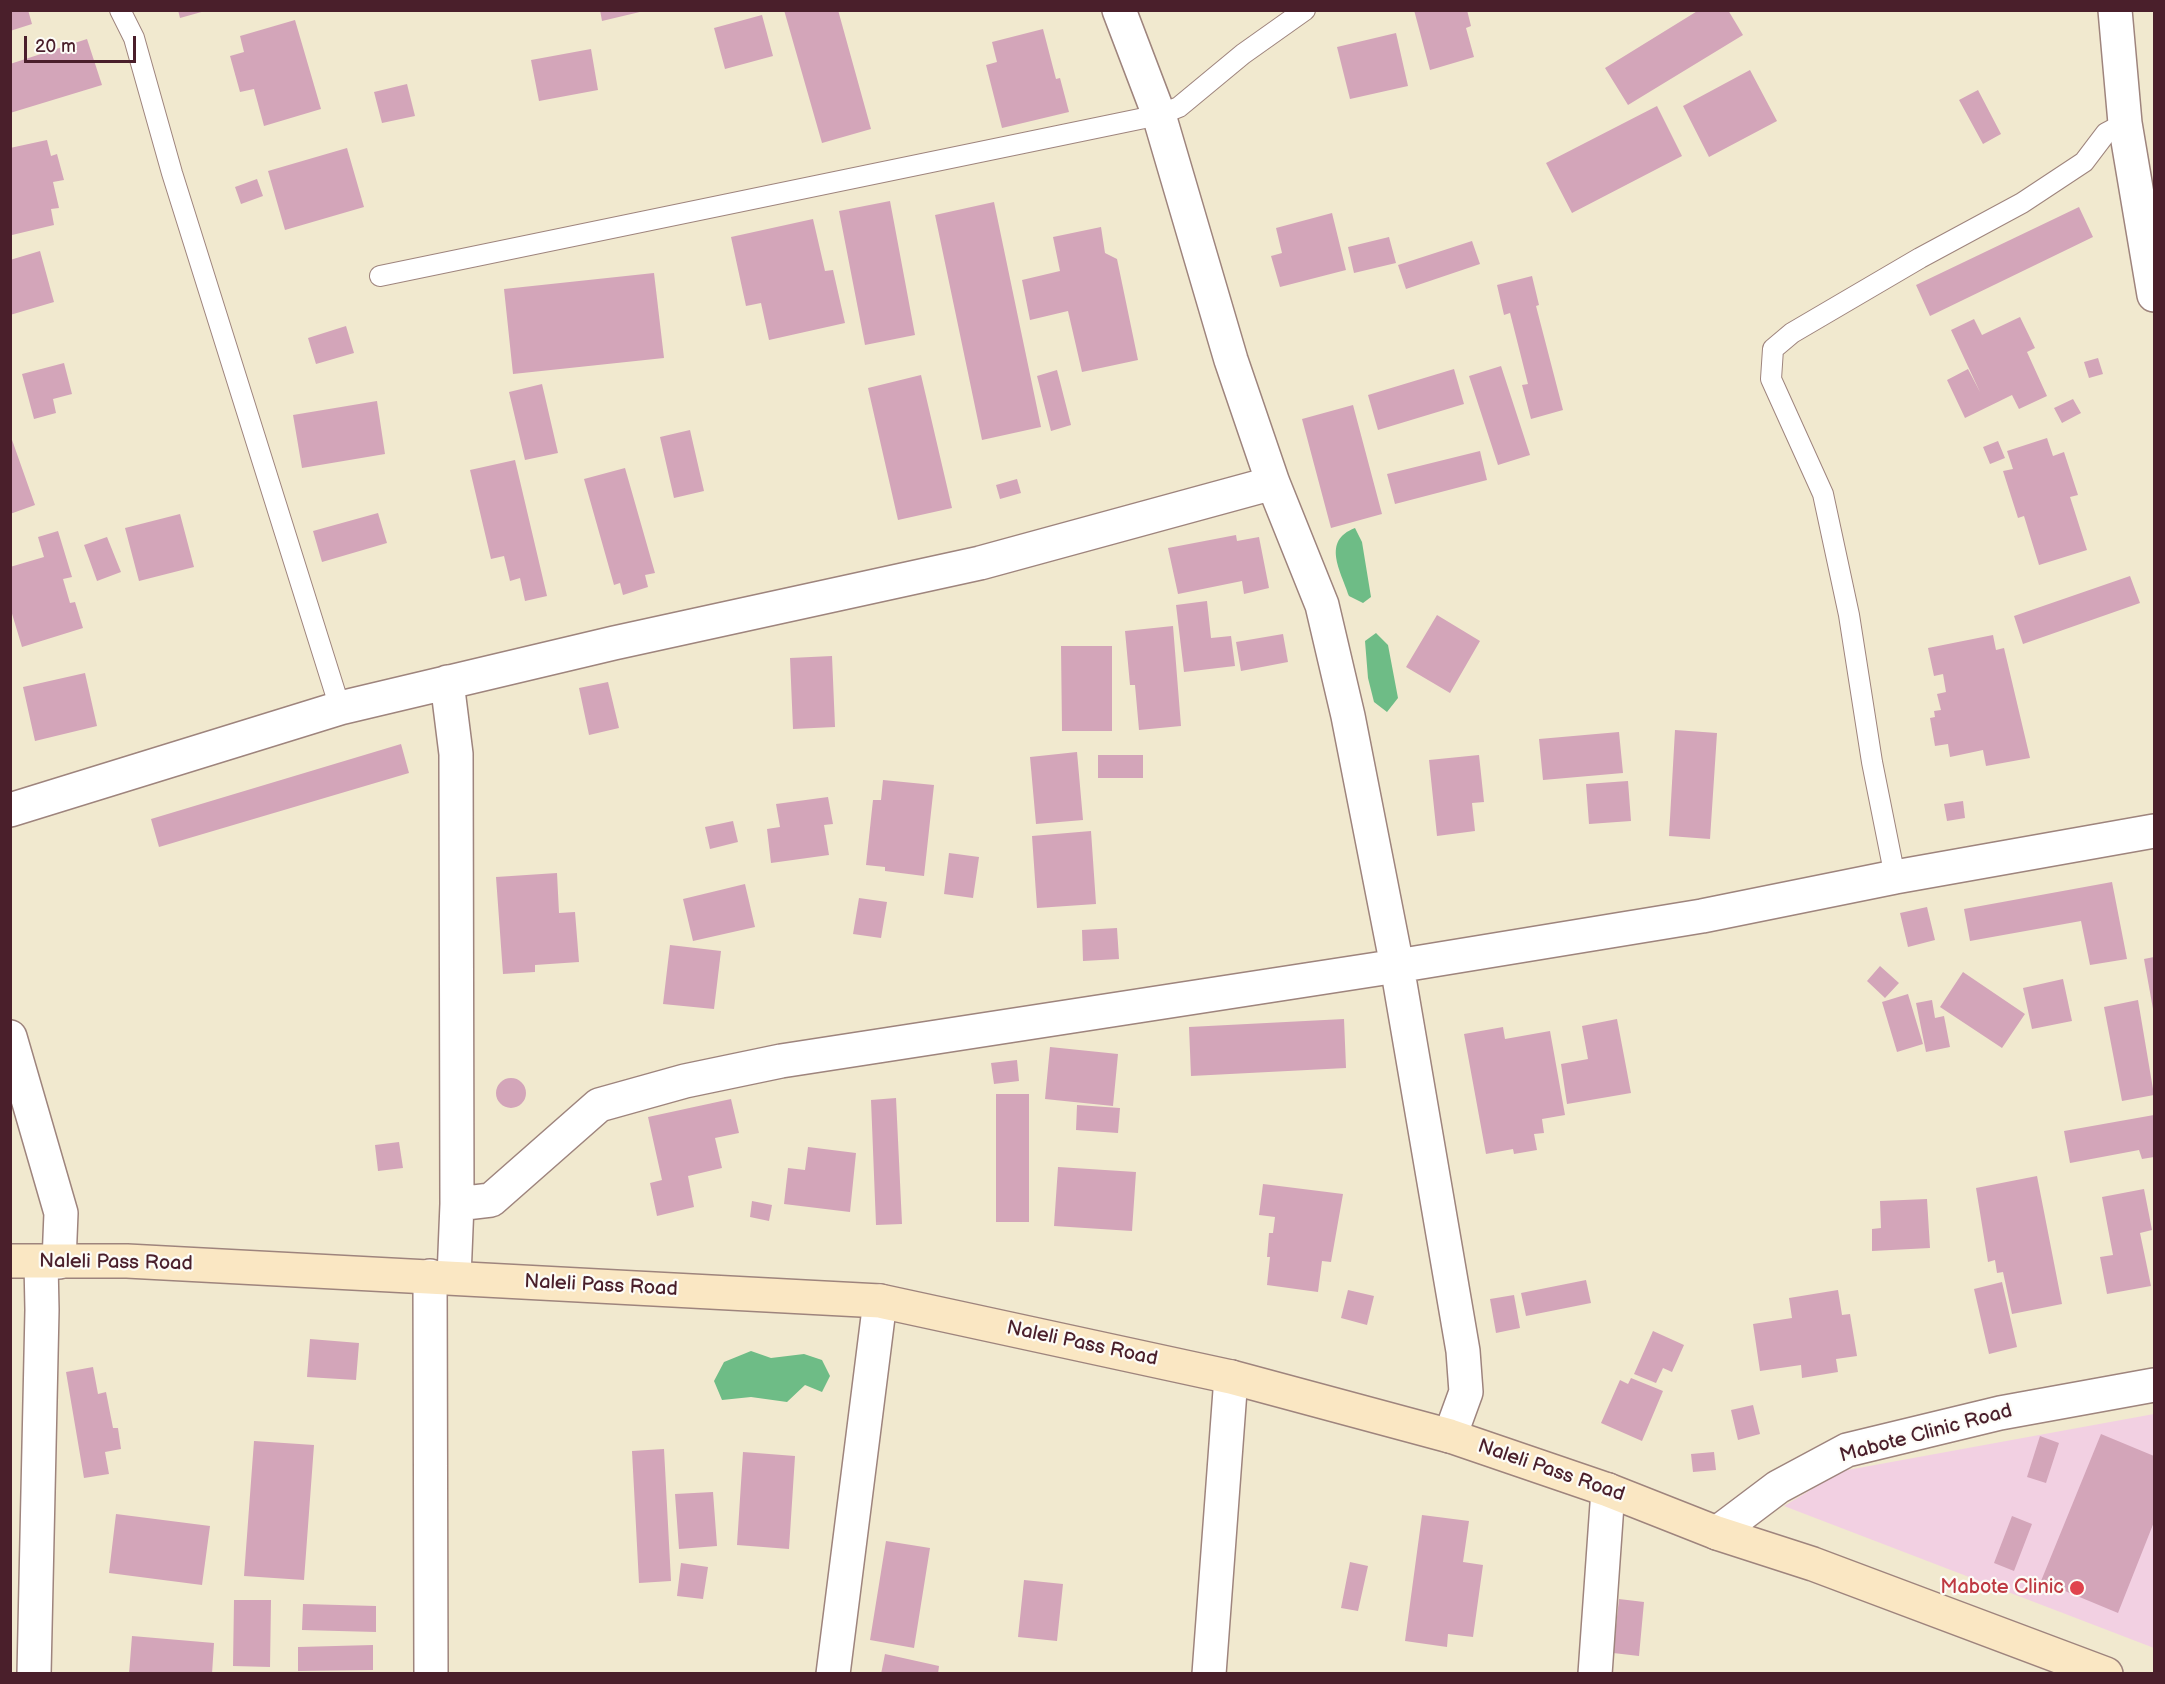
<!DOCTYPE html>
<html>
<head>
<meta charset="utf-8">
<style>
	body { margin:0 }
	#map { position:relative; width:2165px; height:1684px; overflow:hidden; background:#f1e9cf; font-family:"Balsamiq Sans",sans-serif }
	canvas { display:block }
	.frame { position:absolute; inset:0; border:12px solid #4a1f2b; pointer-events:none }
	.scale { position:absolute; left:24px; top:36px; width:112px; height:27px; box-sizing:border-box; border:3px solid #4a1f2b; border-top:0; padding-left:8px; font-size:18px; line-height:21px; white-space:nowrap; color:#4a1f2b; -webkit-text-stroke:4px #fdfcf7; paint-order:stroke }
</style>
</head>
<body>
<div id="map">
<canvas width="2165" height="1684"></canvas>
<div class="frame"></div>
<div class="scale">20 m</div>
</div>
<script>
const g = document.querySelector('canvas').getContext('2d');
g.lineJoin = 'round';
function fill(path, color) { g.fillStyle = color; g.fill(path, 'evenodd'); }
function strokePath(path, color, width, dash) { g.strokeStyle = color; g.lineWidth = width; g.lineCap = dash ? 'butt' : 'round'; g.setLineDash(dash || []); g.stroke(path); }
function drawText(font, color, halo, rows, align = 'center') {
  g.font = font + ' "Balsamiq Sans",sans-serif'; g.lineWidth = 4.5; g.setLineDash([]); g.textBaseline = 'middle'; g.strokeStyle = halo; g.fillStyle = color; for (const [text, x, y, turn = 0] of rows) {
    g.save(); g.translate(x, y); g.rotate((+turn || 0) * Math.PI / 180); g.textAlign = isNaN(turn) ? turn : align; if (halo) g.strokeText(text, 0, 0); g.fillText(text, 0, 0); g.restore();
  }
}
fill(new Path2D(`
	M 2154,1414 L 2154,1648 L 1784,1506 L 1842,1471 Z`), '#f2d0e2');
fill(new Path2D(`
	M 1355,528 L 1362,542 L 1371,597 L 1363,603 L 1349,596 C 1341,571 1321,541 1355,528 Z
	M 1376,633 L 1388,645 L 1398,698 L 1387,712 L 1374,702 L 1368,678 L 1365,641 Z
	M 751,1351 L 771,1358 L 804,1354 L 822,1360 L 830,1376 L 822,1392 L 805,1385 L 787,1402 L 751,1397 L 722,1400 L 714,1381 L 724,1362 Z`), '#6ebc86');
fill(new Path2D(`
	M 10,10 L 28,10 L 32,24 L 10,31 Z
	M 178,10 L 205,10 L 205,11 L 180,18 Z
	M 600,10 L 644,10 L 644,11 L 602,21 Z
	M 784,10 L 838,10 L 871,129 L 822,143 Z
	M 1414,10 L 1467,10 L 1471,26 L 1466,28 L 1474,57 L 1430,70 Z
	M 1699,10 L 1728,10 L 1743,35 L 1628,105 L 1605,68 Z
	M 762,15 L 773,56 L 725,69 L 714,28 Z
	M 295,20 L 321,109 L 264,126 L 254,89 L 240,92 L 230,56 L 244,52 L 240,36 Z
	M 1043,29 L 1056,79 L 1060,78 L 1069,112 L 1002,128 L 986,65 L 997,62 L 992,42 Z
	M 1396,33 L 1408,86 L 1350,99 L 1337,47 Z
	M 87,39 L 102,85 L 10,113 L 10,64 Z
	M 591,49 L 598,90 L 539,101 L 531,60 Z
	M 1750,70 L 1777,121 L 1709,157 L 1683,106 Z
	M 407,84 L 415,116 L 382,123 L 374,92 Z
	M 1978,90 L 2001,134 L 1983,144 L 1959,100 Z
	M 1657,106 L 1682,156 L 1572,213 L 1546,163 Z
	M 47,140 L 51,156 L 57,154 L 64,180 L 53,182 L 59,208 L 51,209 L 54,225 L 12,235 L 10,148 Z
	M 347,148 L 364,207 L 285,230 L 268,171 Z
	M 257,179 L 263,196 L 241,204 L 235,187 Z
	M 890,201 L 915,335 L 865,345 L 839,211 Z
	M 994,202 L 1041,427 L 982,440 L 935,215 Z
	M 2079,207 L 2093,237 L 1930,316 L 1916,285 Z
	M 1332,213 L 1346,270 L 1280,287 L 1271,256 L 1282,253 L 1276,228 Z
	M 813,219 L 825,271 L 833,270 L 845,323 L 769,340 L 761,303 L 746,306 L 731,237 Z
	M 1101,227 L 1105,253 L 1117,259 L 1138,360 L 1082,372 L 1068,311 L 1030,320 L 1022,280 L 1060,271 L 1053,237 Z
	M 1389,237 L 1396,263 L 1354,273 L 1348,247 Z
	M 1472,241 L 1480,264 L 1406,289 L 1398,265 Z
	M 40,251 L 54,302 L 10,315 L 10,260 Z
	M 654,273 L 664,358 L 513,374 L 504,289 Z
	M 1532,276 L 1539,305 L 1536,306 L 1563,410 L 1531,419 L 1522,385 L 1528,384 L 1510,313 L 1504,315 L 1497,285 Z
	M 2020,317 L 2035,348 L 2027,352 L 2047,396 L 2019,409 L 2012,395 L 1965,418 L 1947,380 L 1968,369 L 1980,392 L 1951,330 L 1974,319 L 1982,335 Z
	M 346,326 L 354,353 L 316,364 L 308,338 Z
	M 2098,358 L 2103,374 L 2089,378 L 2084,362 Z
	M 64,363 L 72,394 L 53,399 L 56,413 L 34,419 L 22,374 Z
	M 1501,366 L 1530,455 L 1498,465 L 1469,376 Z
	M 1454,369 L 1464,404 L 1378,430 L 1368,395 Z
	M 1057,370 L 1071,425 L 1051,431 L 1037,376 Z
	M 921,375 L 952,508 L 898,520 L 868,388 Z
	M 542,384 L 558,453 L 525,460 L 509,392 Z
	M 2073,399 L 2081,413 L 2062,423 L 2054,408 Z
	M 377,401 L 385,454 L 302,468 L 293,415 Z
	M 1353,405 L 1382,514 L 1331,528 L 1302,419 Z
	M 690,430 L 704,491 L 674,498 L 660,437 Z
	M 11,437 L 35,505 L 10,514 L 10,438 Z
	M 2047,438 L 2053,456 L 2064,452 L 2078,495 L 2070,497 L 2087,550 L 2039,565 L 2024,516 L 2018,518 L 2003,471 L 2013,469 L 2007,451 Z
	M 1998,441 L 2005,458 L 1990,464 L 1983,447 Z
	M 1480,451 L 1487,480 L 1395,504 L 1387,474 Z
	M 515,460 L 547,596 L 525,601 L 520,578 L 510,581 L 504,556 L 491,559 L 470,470 Z
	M 625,468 L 655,573 L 645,575 L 648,587 L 623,595 L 620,583 L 614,585 L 584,479 Z
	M 1017,479 L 1021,493 L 1000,499 L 996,485 Z
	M 378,513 L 387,543 L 322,562 L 313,531 Z
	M 180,514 L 194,567 L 139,581 L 125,528 Z
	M 58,531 L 72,577 L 63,579 L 70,603 L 75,602 L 83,628 L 22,647 L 10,607 L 10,567 L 44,557 L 38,537 Z
	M 1236,535 L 1237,541 L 1259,537 L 1269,588 L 1244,594 L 1242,581 L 1178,594 L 1168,548 Z
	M 107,537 L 121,572 L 97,581 L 84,545 Z
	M 2130,576 L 2140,603 L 2023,644 L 2014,616 Z
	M 1207,601 L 1211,638 L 1231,636 L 1235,666 L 1184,672 L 1176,605 Z
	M 1437,615 L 1480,641 L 1450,693 L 1406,667 Z
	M 1173,626 L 1181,726 L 1139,730 L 1135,685 L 1130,685 L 1125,631 Z
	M 1283,634 L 1288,662 L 1241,671 L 1236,642 Z
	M 1993,635 L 1996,650 L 2004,648 L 2030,758 L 1986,766 L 1983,750 L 1950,757 L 1948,744 L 1935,746 L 1930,718 L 1935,717 L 1934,711 L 1941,710 L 1937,694 L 1946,692 L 1943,674 L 1934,676 L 1928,648 Z
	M 1061,646 L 1112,646 L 1112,731 L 1062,731 Z
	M 832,656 L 835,727 L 793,729 L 790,658 Z
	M 85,673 L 97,726 L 35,741 L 23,687 Z
	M 608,682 L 619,728 L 589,735 L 579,688 Z
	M 1675,730 L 1717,733 L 1710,839 L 1669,836 Z
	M 1619,732 L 1623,773 L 1543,780 L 1539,739 Z
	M 401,744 L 409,773 L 159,847 L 151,819 Z
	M 1077,752 L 1083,820 L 1036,824 L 1030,757 Z
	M 1098,755 L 1143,755 L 1143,778 L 1098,778 Z
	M 1479,755 L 1484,802 L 1472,803 L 1475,831 L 1437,836 L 1429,760 Z
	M 883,780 L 934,785 L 924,876 L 885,871 L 885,867 L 866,865 L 873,800 L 881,800 Z
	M 1628,781 L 1631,821 L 1589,824 L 1586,784 Z
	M 828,797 L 833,824 L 824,825 L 829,855 L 771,863 L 767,829 L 780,827 L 776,804 Z
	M 1963,801 L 1965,818 L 1947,821 L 1944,804 Z
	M 733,821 L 738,842 L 710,849 L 705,827 Z
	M 1091,831 L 1096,904 L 1037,908 L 1032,836 Z
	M 949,853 L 979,857 L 973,898 L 944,894 Z
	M 557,873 L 559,913 L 575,912 L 579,962 L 535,965 L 535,972 L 503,974 L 496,877 Z
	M 2112,882 L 2127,959 L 2090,965 L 2081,921 L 1970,941 L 1964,909 Z
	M 745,884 L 755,927 L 693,941 L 683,899 Z
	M 859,898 L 887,902 L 881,938 L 853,934 Z
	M 1927,907 L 1935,940 L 1908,947 L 1900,913 Z
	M 1117,928 L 1119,959 L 1083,961 L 1082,930 Z
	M 670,945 L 721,951 L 714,1009 L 663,1004 Z
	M 2154,957 L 2154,1009 L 2153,1009 L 2144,959 Z
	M 1880,966 L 1899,983 L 1885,998 L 1867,981 Z
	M 1963,972 L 2025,1014 L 2002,1048 L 1940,1007 Z
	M 2063,979 L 2072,1021 L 2032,1029 L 2023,988 Z
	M 1908,994 L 1923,1044 L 1897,1052 L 1882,1002 Z
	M 1932,1000 L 1935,1018 L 1944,1016 L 1950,1047 L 1926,1052 L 1916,1003 Z
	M 2138,1000 L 2154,1095 L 2122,1101 L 2104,1007 Z
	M 1344,1019 L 1346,1068 L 1191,1076 L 1189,1027 Z
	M 1617,1019 L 1631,1093 L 1567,1104 L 1561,1064 L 1588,1059 L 1582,1026 Z
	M 1503,1027 L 1505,1039 L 1550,1031 L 1565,1115 L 1542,1119 L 1544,1133 L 1534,1134 L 1537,1150 L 1514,1154 L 1513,1149 L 1486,1154 L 1464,1034 Z
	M 1050,1047 L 1118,1054 L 1113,1106 L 1045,1099 Z
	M 1017,1060 L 1019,1081 L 994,1084 L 991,1063 Z
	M496 1093a15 15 0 1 1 30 0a15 15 0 1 1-30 0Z
	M 996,1094 L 1029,1094 L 1029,1222 L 996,1222 Z
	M 896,1098 L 902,1224 L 876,1225 L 871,1100 Z
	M 731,1099 L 739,1133 L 715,1138 L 722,1168 L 688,1176 L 694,1207 L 657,1216 L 650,1183 L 662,1180 L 648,1117 Z
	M 1077,1105 L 1120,1108 L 1118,1133 L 1076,1130 Z
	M 2154,1115 L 2154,1157 L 2142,1159 L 2139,1150 L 2070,1163 L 2064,1131 Z
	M 399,1142 L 403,1168 L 378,1171 L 375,1145 Z
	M 808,1147 L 856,1153 L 850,1212 L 784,1204 L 788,1168 L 805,1170 Z
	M 1058,1167 L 1136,1172 L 1132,1231 L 1054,1226 Z
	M 2037,1176 L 2062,1304 L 2012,1314 L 2003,1272 L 1997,1273 L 1995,1260 L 1988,1262 L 1976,1188 Z
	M 1263,1184 L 1343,1194 L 1331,1262 L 1322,1261 L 1318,1292 L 1267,1285 L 1270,1257 L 1267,1257 L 1269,1233 L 1273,1233 L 1275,1217 L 1259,1215 Z
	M 2144,1189 L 2152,1230 L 2140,1233 L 2151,1286 L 2107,1294 L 2100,1257 L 2113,1255 L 2102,1197 Z
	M 1927,1199 L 1930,1248 L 1872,1251 L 1872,1229 L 1881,1228 L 1880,1201 Z
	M 752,1201 L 772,1205 L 769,1221 L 750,1217 Z
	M 1586,1280 L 1591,1303 L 1526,1316 L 1521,1293 Z
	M 2002,1282 L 2017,1347 L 1989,1354 L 1974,1289 Z
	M 1348,1290 L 1374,1296 L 1367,1325 L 1341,1318 Z
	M 1838,1290 L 1842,1315 L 1850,1314 L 1857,1356 L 1836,1359 L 1838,1372 L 1802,1378 L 1801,1365 L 1760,1371 L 1753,1324 L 1792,1318 L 1789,1298 Z
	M 1514,1295 L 1520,1328 L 1496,1333 L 1490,1299 Z
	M 1653,1331 L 1684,1345 L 1672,1372 L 1663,1368 L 1656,1383 L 1634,1374 Z
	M 310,1339 L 359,1343 L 356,1380 L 307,1377 Z
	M 93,1367 L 98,1394 L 106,1392 L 113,1428 L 118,1428 L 121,1449 L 105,1452 L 109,1474 L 84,1478 L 66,1372 Z
	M 1631,1378 L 1663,1391 L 1642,1441 L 1601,1423 L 1620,1380 L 1628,1384 Z
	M 1753,1405 L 1760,1434 L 1738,1440 L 1731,1410 Z
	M 2101,1434 L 2154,1456 L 2154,1522 L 2118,1613 L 2041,1581 Z
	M 2040,1436 L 2059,1443 L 2046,1483 L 2027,1477 Z
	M 254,1441 L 314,1445 L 304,1580 L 244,1576 Z
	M 664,1449 L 671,1581 L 639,1583 L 632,1451 Z
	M 743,1452 L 795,1456 L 789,1549 L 737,1545 Z
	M 1714,1452 L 1716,1470 L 1693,1472 L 1691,1454 Z
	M 713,1492 L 717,1546 L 679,1549 L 675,1494 Z
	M 116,1514 L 210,1526 L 202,1585 L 109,1573 Z
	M 1422,1515 L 1469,1521 L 1463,1562 L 1483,1565 L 1473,1637 L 1448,1634 L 1447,1647 L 1405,1641 Z
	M 2012,1516 L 2032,1524 L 2014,1571 L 1994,1563 Z
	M 886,1541 L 930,1548 L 914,1648 L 870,1640 Z
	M 1350,1562 L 1368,1566 L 1358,1611 L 1341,1608 Z
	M 681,1563 L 708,1567 L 703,1599 L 677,1596 Z
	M 1024,1580 L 1063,1584 L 1057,1641 L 1018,1637 Z
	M 1619,1599 L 1644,1602 L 1639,1656 L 1613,1653 Z
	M 234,1600 L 271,1600 L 270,1667 L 233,1666 Z
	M 303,1604 L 376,1606 L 376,1632 L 302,1630 Z
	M 132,1636 L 214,1643 L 212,1674 L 129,1674 Z
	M 373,1645 L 373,1670 L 298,1671 L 298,1647 Z
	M 885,1654 L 939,1666 L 938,1674 L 881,1674 Z`), '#d3a5b9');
const service = new Path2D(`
	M 120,10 L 134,38 L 172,173 L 340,708
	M 380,276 L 1159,115 L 1179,107 L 1243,54 L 1305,10
	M 1895,877 L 1872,762 L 1849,615 L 1823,494 L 1771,379 L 1773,349 L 1792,333 L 1920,258 L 2022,203 L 2084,162 L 2106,133 L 2125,123`);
const minor = new Path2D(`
	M 1119,10 L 1159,115 L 1231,360 L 1273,483 L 1322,605 L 1348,716 L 1397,966 L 1463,1351 L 1466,1392 L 1450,1436
	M 2115,10 L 2125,123 L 2154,295
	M 447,682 L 456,754 L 457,1204
	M 10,810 L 340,708 L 614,643 L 980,563 L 1273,483
	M 10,1037 L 61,1213 L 59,1262
	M 430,1276 L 431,1674
	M 454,1277 L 457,1204 L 491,1200 L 599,1105 L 685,1081 L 781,1061 L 1397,966 L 1702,916 L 1895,877 L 2154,831
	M 1717,1533 L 1778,1487 L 1847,1450 L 2000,1413 L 2154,1385
	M 34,1674 L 42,1310 L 41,1262
	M 833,1674 L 880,1301
	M 1209,1674 L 1231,1377
	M 1595,1674 L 1608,1490`);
const secondary = new Path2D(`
	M 10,1261 L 127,1261 L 880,1301 L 1231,1377 L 1450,1436 L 1608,1490 L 1717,1533 L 1813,1564 L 2106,1674`);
strokePath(service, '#9e847d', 22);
strokePath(minor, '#9e847d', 36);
strokePath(secondary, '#9e847d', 36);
strokePath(service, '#fff', 20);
strokePath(minor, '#fff', 33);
strokePath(secondary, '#fae7c3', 33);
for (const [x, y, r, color] of [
	[2077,1588,8,"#e0444e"]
]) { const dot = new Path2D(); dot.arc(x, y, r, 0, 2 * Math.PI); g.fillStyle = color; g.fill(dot); strokePath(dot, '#fdfcf7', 2); }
drawText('20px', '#4a1f2b', '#fdfcf7', [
	["Naleli Pass Road",116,1263,1],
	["Naleli Pass Road",601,1286,3],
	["Naleli Pass Road",1082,1344,12],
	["Mabote Clinic Road",1926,1434,-15],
	["Naleli Pass Road",1551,1471,19]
]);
drawText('20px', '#be3a42', '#fdfcf7', [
	["Mabote Clinic",2064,1588]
], 'right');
</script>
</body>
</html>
